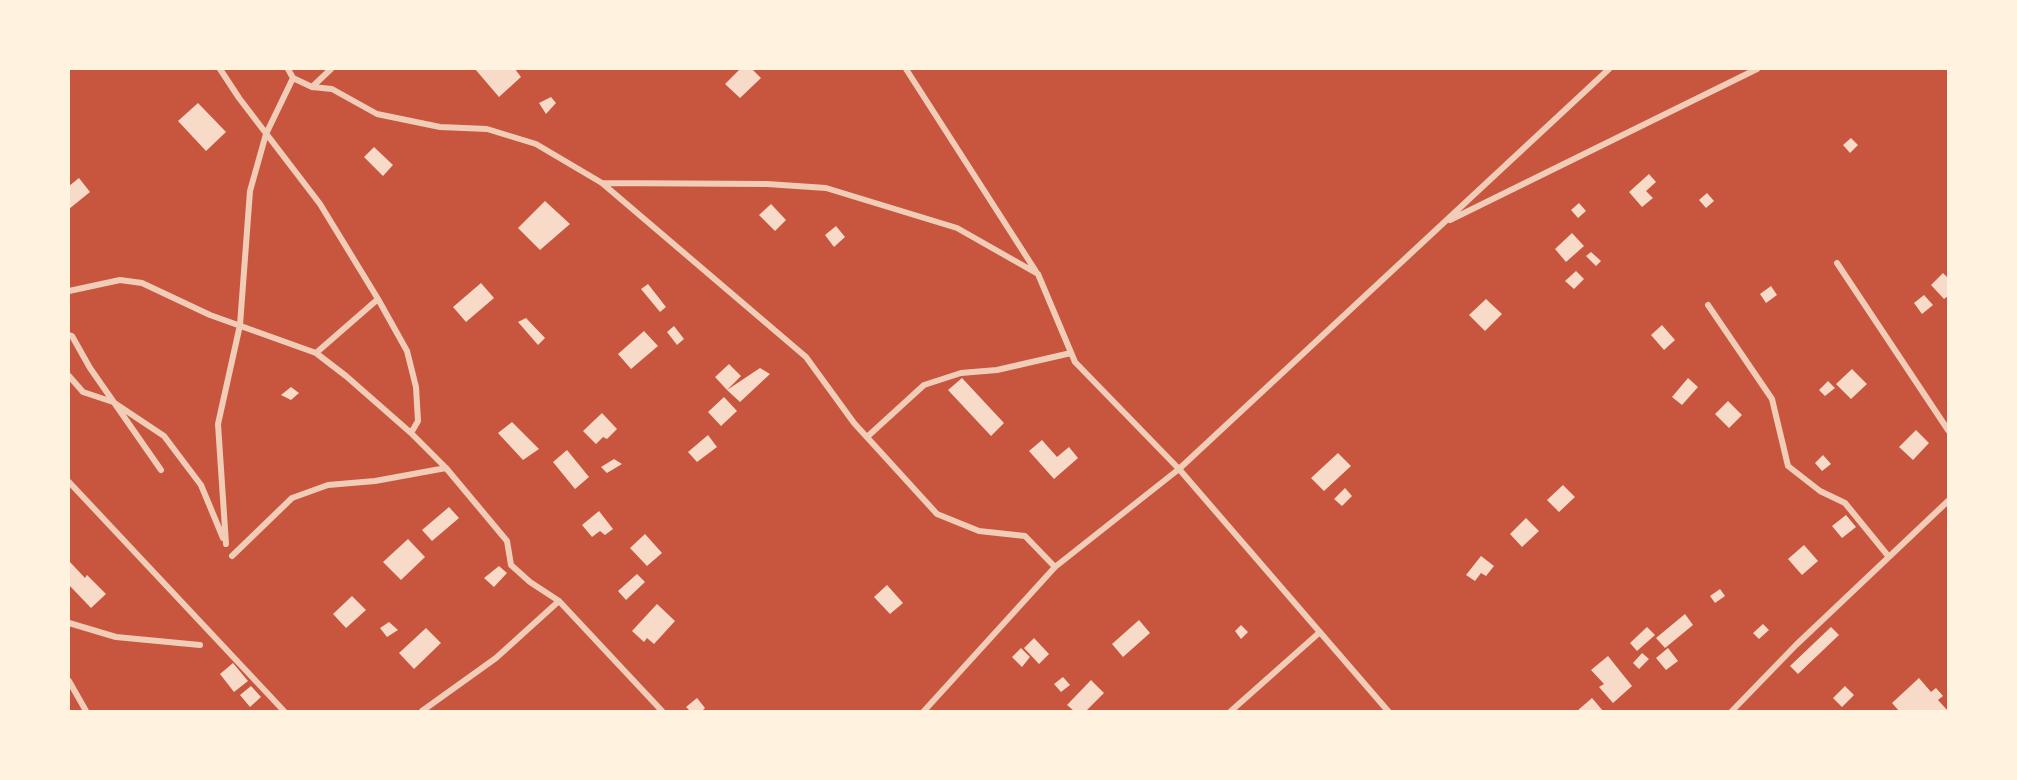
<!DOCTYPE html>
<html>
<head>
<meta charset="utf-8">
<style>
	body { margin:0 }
	#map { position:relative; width:2017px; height:780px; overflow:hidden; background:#c8553d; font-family:Poppins,sans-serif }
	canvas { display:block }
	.frame { position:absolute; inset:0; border:70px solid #fff3e0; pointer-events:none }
</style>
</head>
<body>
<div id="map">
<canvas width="2017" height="780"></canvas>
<div class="frame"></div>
</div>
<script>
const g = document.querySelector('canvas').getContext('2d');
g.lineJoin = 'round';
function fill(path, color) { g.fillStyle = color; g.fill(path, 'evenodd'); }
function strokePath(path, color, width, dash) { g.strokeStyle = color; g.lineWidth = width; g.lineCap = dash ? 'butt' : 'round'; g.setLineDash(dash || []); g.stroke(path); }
fill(new Path2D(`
	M 475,69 L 515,69 L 521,77 L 499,97 Z
	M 740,69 L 752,69 L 761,78 L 740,98 L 725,84 Z
	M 551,97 L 556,103 L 546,114 L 539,103 Z
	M 198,103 L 226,132 L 206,151 L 178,121 Z
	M 1851,138 L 1858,145 L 1850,153 L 1843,145 Z
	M 374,147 L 393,165 L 383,176 L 364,157 Z
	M 1649,174 L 1656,182 L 1646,191 L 1653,198 L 1642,207 L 1629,192 Z
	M 79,178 L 90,192 L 69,209 L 69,186 Z
	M 1707,193 L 1714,201 L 1706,208 L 1699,200 Z
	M 545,201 L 570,224 L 540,250 L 518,228 Z
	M 1579,203 L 1586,211 L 1578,218 L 1571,210 Z
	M 771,204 L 786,220 L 775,231 L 759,215 Z
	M 836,226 L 845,237 L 834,247 L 825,235 Z
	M 1572,233 L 1584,246 L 1566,262 L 1555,249 Z
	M 1591,252 L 1601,261 L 1596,266 L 1586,256 Z
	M 1576,271 L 1584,279 L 1574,289 L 1565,281 Z
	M 1943,273 L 1948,278 L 1948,296 L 1944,299 L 1931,285 Z
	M 481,283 L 494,298 L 466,322 L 453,307 Z
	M 648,284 L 666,307 L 660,312 L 641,289 Z
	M 1771,286 L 1777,295 L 1766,303 L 1760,294 Z
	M 1924,295 L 1933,305 L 1922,314 L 1914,303 Z
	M 1486,299 L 1502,314 L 1485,331 L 1469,315 Z
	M 526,318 L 545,338 L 538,345 L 518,322 Z
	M 1662,325 L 1675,340 L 1664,350 L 1651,335 Z
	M 674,326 L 684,339 L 677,345 L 667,332 Z
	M 644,331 L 658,346 L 631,369 L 618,354 Z
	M 729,364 L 741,376 L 727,390 L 760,368 L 770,374 L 740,402 L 727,390 L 715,377 Z
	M 1852,369 L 1867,384 L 1851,399 L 1836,384 Z
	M 962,378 L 1004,423 L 991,436 L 948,390 Z
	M 1688,378 L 1698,387 L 1682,405 L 1672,397 Z
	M 1828,381 L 1835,388 L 1825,396 L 1819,390 Z
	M 291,387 L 299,393 L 291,400 L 281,395 Z
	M 724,397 L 737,411 L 721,426 L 708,412 Z
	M 1728,401 L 1742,415 L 1729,428 L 1715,414 Z
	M 602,413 L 617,429 L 607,439 L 603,437 L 596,444 L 583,431 Z
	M 512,422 L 539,449 L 523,460 L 498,433 Z
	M 1916,430 L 1929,443 L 1913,460 L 1899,447 Z
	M 708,435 L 717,447 L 697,462 L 688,452 Z
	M 1042,440 L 1057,457 L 1069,447 L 1078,458 L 1054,479 L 1029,451 Z
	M 567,450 L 589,477 L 575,489 L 553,462 Z
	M 1338,453 L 1351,466 L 1324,491 L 1311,478 Z
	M 1823,455 L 1831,464 L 1822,471 L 1815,463 Z
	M 614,459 L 622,464 L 607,473 L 601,467 Z
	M 1563,485 L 1575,497 L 1559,512 L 1547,500 Z
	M 1345,488 L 1352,496 L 1342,506 L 1334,499 Z
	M 449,507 L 459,518 L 432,541 L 422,530 Z
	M 599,511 L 613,529 L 605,535 L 600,531 L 592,537 L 582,525 Z
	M 1846,515 L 1856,527 L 1842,538 L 1832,526 Z
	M 1526,518 L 1539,531 L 1522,547 L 1510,534 Z
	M 645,534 L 662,553 L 647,566 L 630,548 Z
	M 408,539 L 425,557 L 401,580 L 383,562 Z
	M 1804,545 L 1818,561 L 1802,575 L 1788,559 Z
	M 1481,556 L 1494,566 L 1486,576 L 1481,573 L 1475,581 L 1466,575 Z
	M 69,561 L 85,578 L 87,575 L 106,594 L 91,608 L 69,585 Z
	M 499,566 L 507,573 L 494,587 L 484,578 Z
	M 637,574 L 645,582 L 626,600 L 618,591 Z
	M 887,585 L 903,603 L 890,614 L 874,597 Z
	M 1720,589 L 1725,596 L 1715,603 L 1710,596 Z
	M 352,596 L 366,610 L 346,628 L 333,614 Z
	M 657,604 L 675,621 L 654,644 L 647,638 L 644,642 L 632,631 Z
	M 1685,614 L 1693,625 L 1665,648 L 1656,638 Z
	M 1139,620 L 1150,633 L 1123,657 L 1112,644 Z
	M 389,622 L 398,630 L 387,637 L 380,628 Z
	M 1763,624 L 1769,630 L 1759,639 L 1753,633 Z
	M 1241,625 L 1248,632 L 1241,639 L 1235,631 Z
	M 1647,627 L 1655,635 L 1637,651 L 1630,643 Z
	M 1831,627 L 1839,635 L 1798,674 L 1790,666 Z
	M 426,628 L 441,643 L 414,669 L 399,653 Z
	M 1034,638 L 1049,654 L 1039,664 L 1024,648 Z
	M 1021,648 L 1030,657 L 1022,667 L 1012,657 Z
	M 1668,648 L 1678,661 L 1666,670 L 1656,658 Z
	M 1642,653 L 1649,659 L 1639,669 L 1633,663 Z
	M 1608,656 L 1632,686 L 1613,703 L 1599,687 L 1604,684 L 1591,670 Z
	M 233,663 L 248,681 L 234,692 L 220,674 Z
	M 1063,677 L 1070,685 L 1061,692 L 1054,684 Z
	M 1919,678 L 1931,692 L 1936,688 L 1943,696 L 1938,700 L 1948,711 L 1899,711 L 1892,703 Z
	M 1091,680 L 1104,693 L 1086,711 L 1074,711 L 1067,705 Z
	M 251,686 L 261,697 L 250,707 L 240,695 Z
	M 1845,686 L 1854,695 L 1842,707 L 1833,698 Z
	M 697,698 L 705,708 L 702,711 L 690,711 L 686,707 Z
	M 1592,698 L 1603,711 L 1577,711 Z`), '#f7dbc8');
strokePath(new Path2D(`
	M 220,69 L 239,98 L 320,204 L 378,299 L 407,351 L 416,387 L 418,421 L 411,433
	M 288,69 L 293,78 L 312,87 L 332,89 L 377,114 L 440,127 L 487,129 L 536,144 L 602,183 L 806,357 L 854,423 L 937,514 L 979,531 L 1025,536 L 1055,567
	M 906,69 L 1037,273
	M 312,87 L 331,69
	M 602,183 L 767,184 L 826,188 L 957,228 L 1038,274 L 1075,362 L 1179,469 L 1388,711
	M 1450,220 L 1757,69
	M 1837,263 L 1948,430
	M 69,291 L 120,280 L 142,283 L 210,315 L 316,353 L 346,376 L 411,433 L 446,468 L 507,541 L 511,565 L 530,582 L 559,601
	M 1708,305 L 1772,399 L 1788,466 L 1820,491 L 1845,503 L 1889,557
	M 69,335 L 72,336 L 90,368 L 161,470
	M 316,353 L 378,299
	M 69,376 L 83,392 L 113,402 L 164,436 L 201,485 L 223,538
	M 867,437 L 924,385 L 961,373 L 997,370 L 1071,353
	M 69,482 L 284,711
	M 226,544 L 218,424 L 240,325 L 250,191 L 266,134 L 293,78
	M 232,556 L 292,498 L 328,485 L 375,481 L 446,468
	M 69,623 L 116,637 L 200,645
	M 69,681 L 86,711
	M 422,711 L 496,658 L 559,601 L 662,711
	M 924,711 L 1055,567 L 1179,469 L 1609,69
	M 1231,711 L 1320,632
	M 1732,711 L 1796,645 L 1948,501`), '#f1ccb7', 6);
</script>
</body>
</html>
